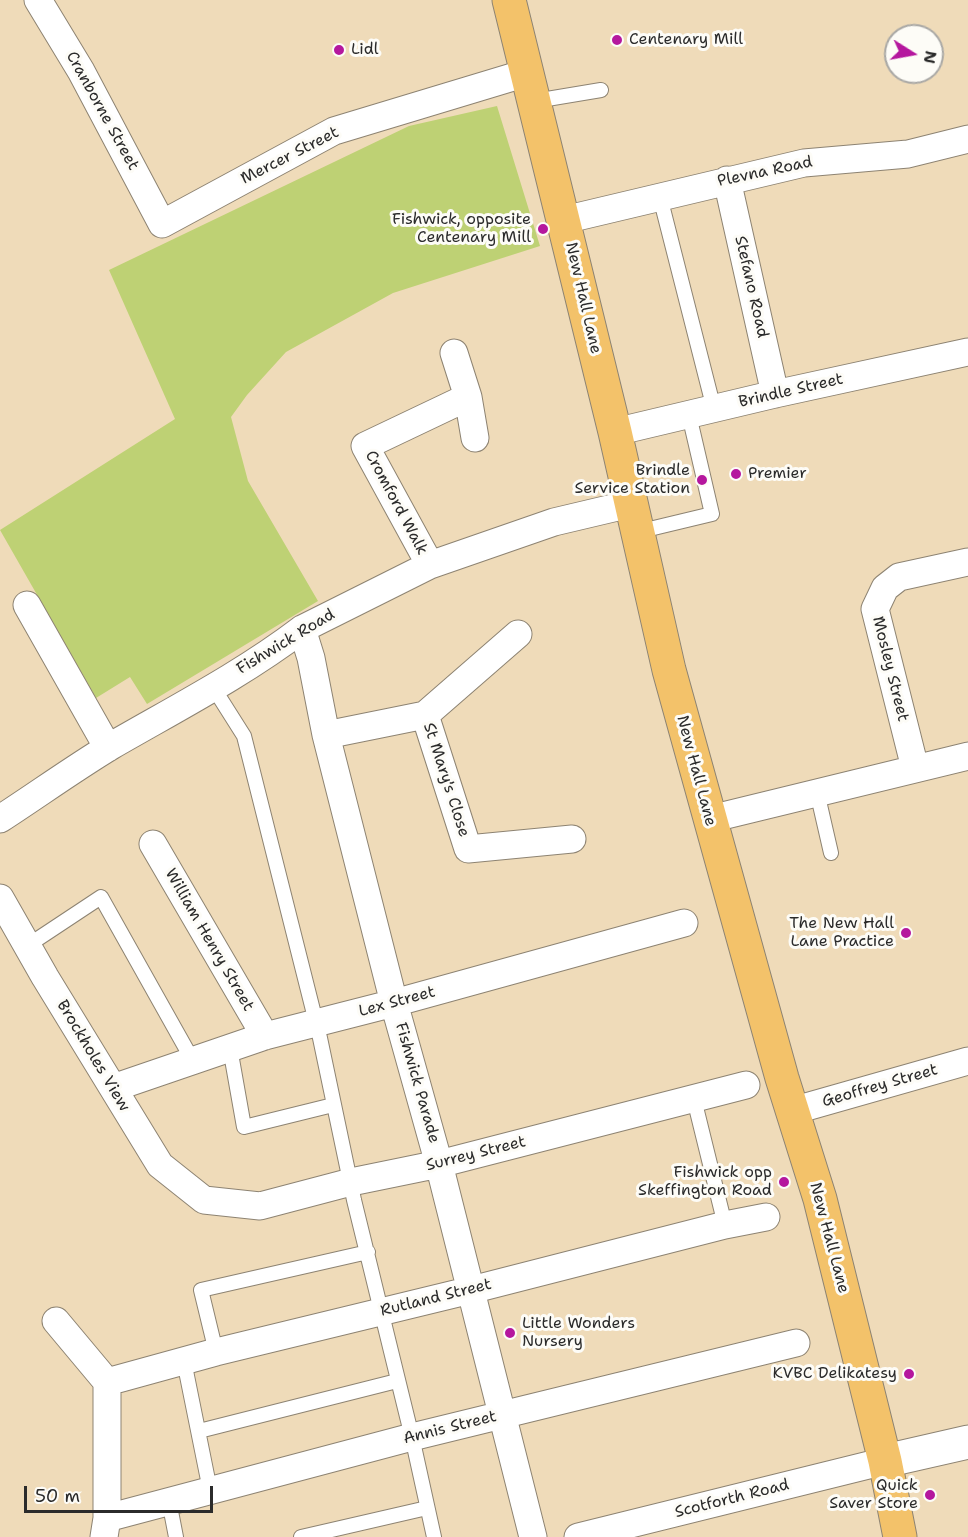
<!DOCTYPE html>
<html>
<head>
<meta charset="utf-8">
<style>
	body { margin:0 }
	#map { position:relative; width:968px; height:1537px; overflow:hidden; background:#efdbb9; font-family:"Shantell Sans",sans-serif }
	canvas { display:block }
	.north { position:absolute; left:884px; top:24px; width:60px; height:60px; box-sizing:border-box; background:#fdfcf7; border:2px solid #a9a8a5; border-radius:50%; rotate:101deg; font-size:16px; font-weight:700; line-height:24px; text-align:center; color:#2b2b2b }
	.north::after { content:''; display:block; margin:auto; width:21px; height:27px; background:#b5179e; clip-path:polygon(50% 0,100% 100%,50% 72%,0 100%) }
	.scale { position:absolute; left:24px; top:1486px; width:189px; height:27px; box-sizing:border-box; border:3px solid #2b2b2b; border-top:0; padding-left:8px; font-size:18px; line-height:21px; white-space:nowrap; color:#2b2b2b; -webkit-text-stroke:4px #fdfcf7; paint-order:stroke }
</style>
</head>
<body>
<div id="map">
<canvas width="968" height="1537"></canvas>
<div class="north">N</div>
<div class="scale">50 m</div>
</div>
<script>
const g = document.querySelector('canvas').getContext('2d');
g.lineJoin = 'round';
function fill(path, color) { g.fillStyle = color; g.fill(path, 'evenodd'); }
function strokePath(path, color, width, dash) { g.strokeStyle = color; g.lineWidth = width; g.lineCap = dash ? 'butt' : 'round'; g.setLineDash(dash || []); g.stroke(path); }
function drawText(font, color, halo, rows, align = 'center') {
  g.font = font + ' "Shantell Sans",sans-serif'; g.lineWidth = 6; g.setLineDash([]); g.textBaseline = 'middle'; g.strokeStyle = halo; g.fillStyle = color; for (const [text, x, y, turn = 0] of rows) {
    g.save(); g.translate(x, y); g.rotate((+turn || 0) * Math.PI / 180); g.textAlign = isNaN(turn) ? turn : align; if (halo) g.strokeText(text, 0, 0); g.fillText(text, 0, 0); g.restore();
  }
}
fill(new Path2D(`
	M 497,106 L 540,246 L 393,293 L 286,352 L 247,395 L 231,417 L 248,481 L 318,601 L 147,704 L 130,677 L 96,698 L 0,530 L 175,419 L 109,270 L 409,126 Z`), '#bed174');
const service = new Path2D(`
	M 535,101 L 601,90
	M 660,197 L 714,409
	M 637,532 L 712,514 L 689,415
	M 213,687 L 244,736 L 320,1038 L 354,1200 L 412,1437 L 434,1537
	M 817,792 L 831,853
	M 27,946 L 101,897 L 193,1061
	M 230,1048 L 244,1127 L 333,1105
	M 694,1099 L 725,1225
	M 216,1352 L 201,1290 L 368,1252
	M 184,1361 L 210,1490
	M 199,1431 L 397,1381
	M 169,1501 L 176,1537
	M 301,1537 L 427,1508`);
const minor = new Path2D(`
	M 38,0 L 81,71 L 162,224 L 334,131 L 526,73
	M 727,180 L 775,394
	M 564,220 L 804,163 L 908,154 L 968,139
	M 454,353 L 468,397
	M 615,432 L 775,394 L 968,352
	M 430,565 L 365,446 L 468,397 L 475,438
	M 27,605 L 108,748
	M 302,629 L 311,658 L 326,735 L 394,1003 L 439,1164 L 533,1537
	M 425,715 L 468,849 L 572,839
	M 326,735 L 425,715 L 518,634
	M 915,768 L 875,609 L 885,588 L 899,577 L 968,562
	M 0,819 C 37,795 73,769 111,746 C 175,709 243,674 302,629 L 430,565 L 554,522 L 630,504
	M 710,819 L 968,756
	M 153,844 L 265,1036
	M 0,898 L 45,977 L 160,1165 L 204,1200 L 260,1206 L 351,1182 L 439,1164 L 746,1085
	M 113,1088 L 265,1036 L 394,1003 L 684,923
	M 792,1111 L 968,1061
	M 56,1321 L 107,1382
	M 107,1382 L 216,1352 L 471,1290 L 725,1225 L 766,1217
	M 107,1518 L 412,1437 L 796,1343
	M 104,1537 L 107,1518 L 107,1382
	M 578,1537 L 885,1461`);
const tertiary = new Path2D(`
	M 885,1461 L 968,1442`);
const trunk = new Path2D(`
	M 509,0 L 615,432 L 669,670 L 782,1078 L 820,1199 L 885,1461 L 900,1537`);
strokePath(service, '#8d8372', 16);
strokePath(minor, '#8d8372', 29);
strokePath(tertiary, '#8d8372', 35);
strokePath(trunk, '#8d8372', 35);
strokePath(service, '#fff', 14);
strokePath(minor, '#fff', 27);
strokePath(tertiary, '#fff', 33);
strokePath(trunk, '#f3c26a', 33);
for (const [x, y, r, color] of [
	[617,40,6,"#b5179e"],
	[339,50,6,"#b5179e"],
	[543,229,6,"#b5179e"],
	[736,474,6,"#b5179e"],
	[702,480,6,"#b5179e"],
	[906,933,6,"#b5179e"],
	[784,1182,6,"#b5179e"],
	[510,1333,6,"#b5179e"],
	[909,1374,6,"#b5179e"],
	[930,1495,6,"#b5179e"]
]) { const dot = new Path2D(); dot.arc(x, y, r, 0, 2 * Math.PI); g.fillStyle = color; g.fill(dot); strokePath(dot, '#fdfcf7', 2); }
drawText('16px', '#2b2b2b', '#fdfcf7', [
	["Centenary Mill",629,40,"left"],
	["Lidl",351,50,"left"],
	["Fishwick, opposite",531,220],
	["Centenary Mill",531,238],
	["Brindle",690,471],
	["Service Station",690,489],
	["Premier",748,474,"left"],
	["The New Hall",894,924],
	["Lane Practice",894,942],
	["Fishwick opp",772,1173],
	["Skeffington Road",772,1191],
	["Little Wonders",522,1324,"left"],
	["Nursery",522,1342,"left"],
	["KVBC Delikatesy",897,1374],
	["Quick",918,1486],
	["Saver Store",918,1504]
], 'right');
drawText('16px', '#2b2b2b', '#fdfcf7', [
	["Cranborne Street",102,111,61],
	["Mercer Street",290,156,-27],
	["Plevna Road",765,172,-12],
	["Stefano Road",751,287,77],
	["New Hall Lane",583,298,77],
	["Brindle Street",791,391,-13],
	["Cromford Walk",396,503,62],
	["Fishwick Road",286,642,-31],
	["Mosley Street",890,669,76],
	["New Hall Lane",696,771,75],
	["St Mary's Close",446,780,72],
	["William Henry Street",209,940,60],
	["Lex Street",397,1002,-15],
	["Brockholes View",93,1056,59],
	["Fishwick Parade",417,1083,74],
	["Geoffrey Street",880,1086,-16],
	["Surrey Street",476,1154,-14],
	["New Hall Lane",829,1238,75],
	["Rutland Street",436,1298,-14],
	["Annis Street",450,1428,-14],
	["Scotforth Road",732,1499,-14]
]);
</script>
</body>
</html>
